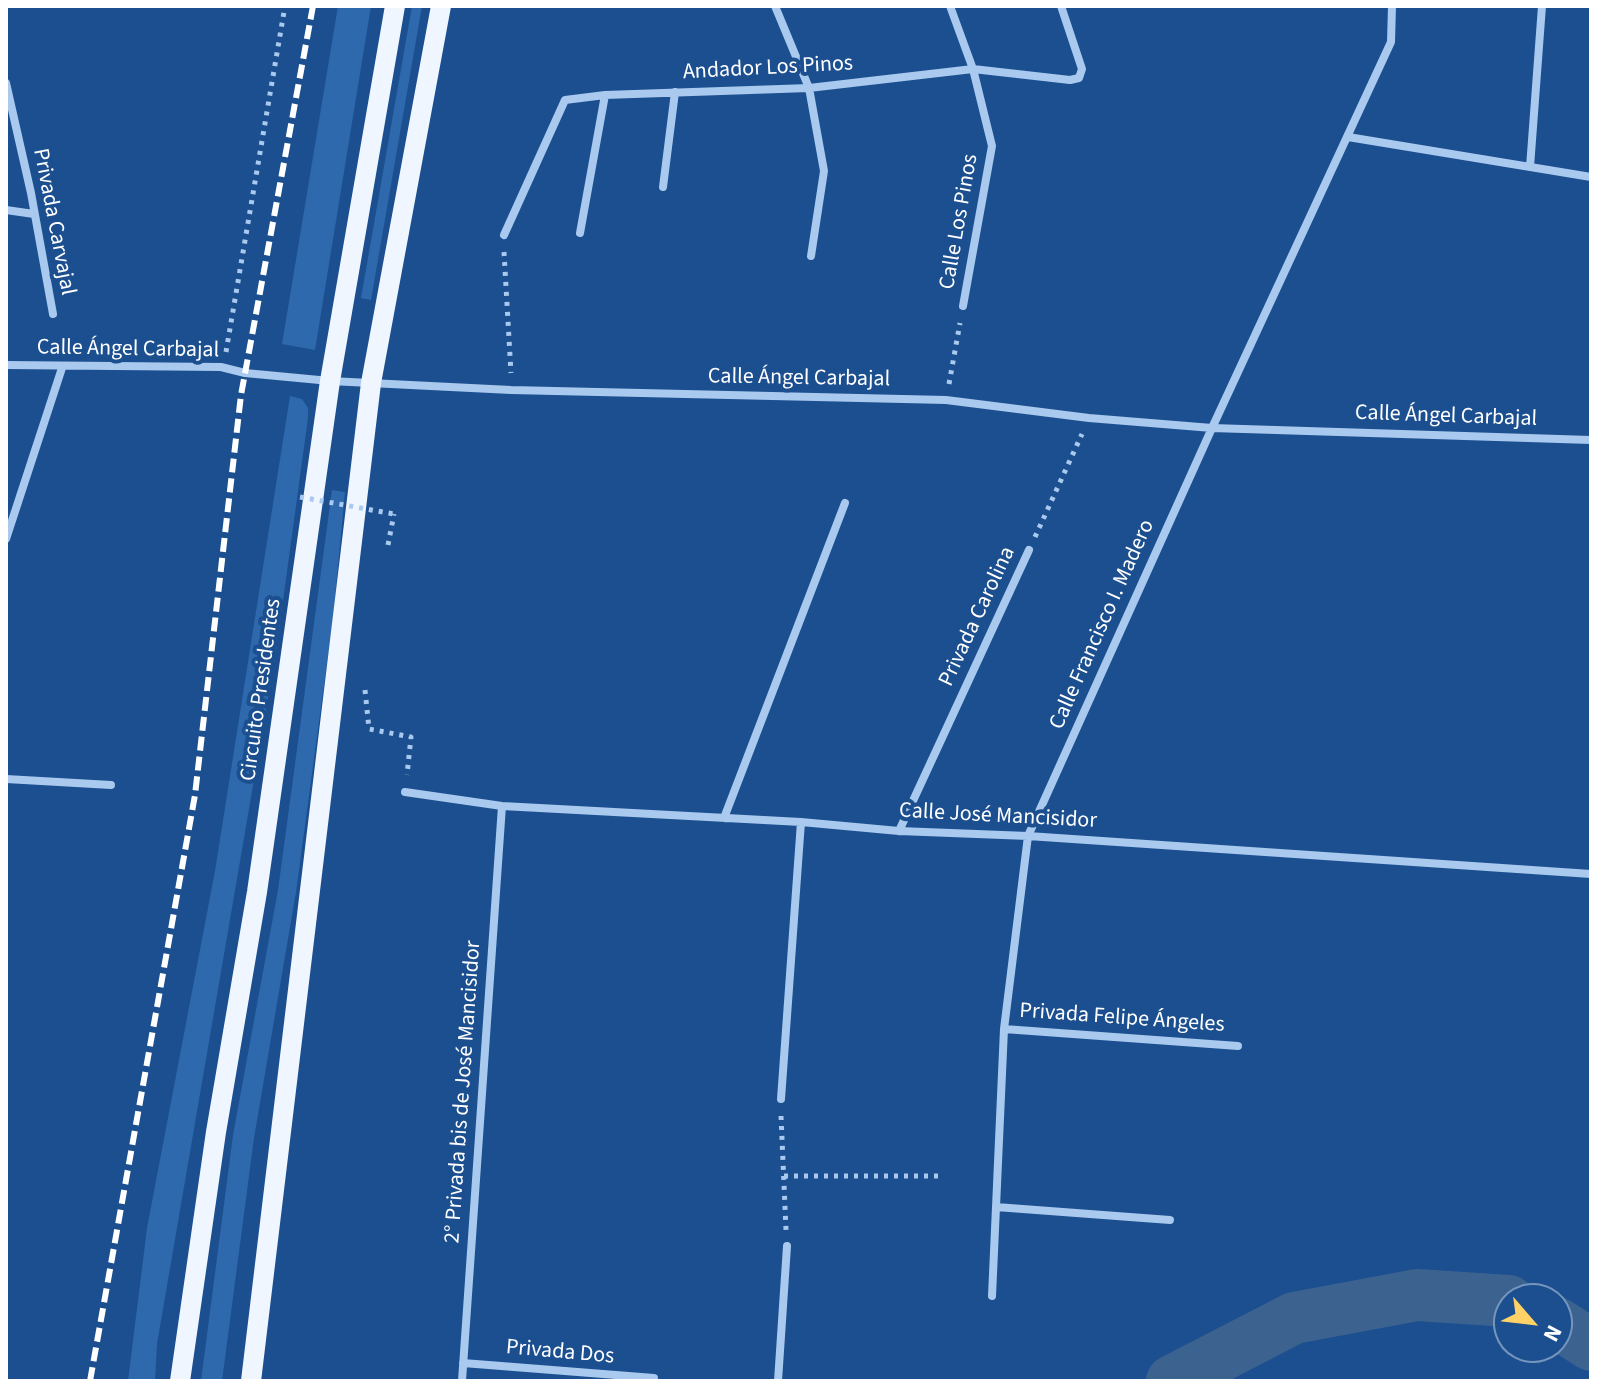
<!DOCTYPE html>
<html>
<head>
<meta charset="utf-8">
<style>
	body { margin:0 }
	#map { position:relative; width:1597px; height:1387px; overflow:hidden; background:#1b4f8f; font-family:"Source Sans 3",sans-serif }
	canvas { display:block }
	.frame { position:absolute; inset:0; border:8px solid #fff; pointer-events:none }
	.north { position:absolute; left:1493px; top:1283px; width:80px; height:80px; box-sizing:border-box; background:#1b4f8f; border:2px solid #7695bc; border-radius:50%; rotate:118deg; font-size:22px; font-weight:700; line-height:32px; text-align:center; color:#fff }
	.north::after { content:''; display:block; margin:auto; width:28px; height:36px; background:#ffd166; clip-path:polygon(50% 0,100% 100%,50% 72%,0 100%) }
</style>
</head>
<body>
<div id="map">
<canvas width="1597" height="1387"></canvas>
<div class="frame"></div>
<div class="north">N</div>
</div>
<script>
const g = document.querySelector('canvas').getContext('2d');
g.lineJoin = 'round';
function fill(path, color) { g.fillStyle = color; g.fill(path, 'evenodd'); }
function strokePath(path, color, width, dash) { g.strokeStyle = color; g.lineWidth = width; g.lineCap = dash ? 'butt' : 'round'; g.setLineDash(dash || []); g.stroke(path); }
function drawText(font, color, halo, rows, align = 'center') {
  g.font = font + ' "Source Sans 3",sans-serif'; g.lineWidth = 8; g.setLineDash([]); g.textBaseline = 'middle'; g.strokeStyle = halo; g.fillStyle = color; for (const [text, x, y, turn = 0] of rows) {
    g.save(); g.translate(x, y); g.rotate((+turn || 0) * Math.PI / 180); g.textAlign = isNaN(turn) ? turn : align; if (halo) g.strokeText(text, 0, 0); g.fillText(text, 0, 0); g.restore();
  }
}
fill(new Path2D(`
	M 338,6 L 371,6 L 315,350 L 282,344 Z
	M 412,6 L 422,6 L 371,300 L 361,298 Z
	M 290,396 L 302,399 L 308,408 L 308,418 L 276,652 L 157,1344 L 155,1381 L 128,1381 L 147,1228 L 215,871 Z
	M 332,490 L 345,492 L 333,618 L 296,892 L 254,1138 L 222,1381 L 201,1381 L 233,1135 L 278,890 Z`), '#2e69ad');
strokePath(new Path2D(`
	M 1557,1323 L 1591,1345
	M 1172,1381 L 1294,1318 L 1417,1295 L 1509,1301`), '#3c6290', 52);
strokePath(new Path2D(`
	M 504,252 L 511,373
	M 226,352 L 285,6
	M 949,384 L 960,323
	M 1035,537 L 1082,434
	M 388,545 L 394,514
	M 365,690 L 369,729 L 411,737 L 407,775
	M 781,1116 L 786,1230
	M 784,1176 L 940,1176`), '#a9c9ee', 5, [4, 6]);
strokePath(new Path2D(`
	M 775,6 L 809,88 L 824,171 L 811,256
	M 950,6 L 973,69 L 992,146 L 963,306
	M 6,83 L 31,193 L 53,314
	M 1348,137 L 1591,177
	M 1530,167 L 1542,6
	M 663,187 L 675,92
	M 6,210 L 34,214
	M 580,233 L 605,95
	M 504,235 L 565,100 L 605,95 L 809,88 L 973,69 L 1070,80 L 1079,78 L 1082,69 L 1061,6
	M 6,365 L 221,367 L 245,373 L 330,381 L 511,390 L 946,400 L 1089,418 L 1212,428 L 1591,440
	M 6,539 L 62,368
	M 6,779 L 111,785
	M 405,792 L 502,806 L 801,822 L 899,831 L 1028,836 L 1591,874
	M 724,818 L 845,503
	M 899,831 L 1029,550
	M 1004,1029 L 1238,1046
	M 781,1099 L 801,822
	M 996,1207 L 1170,1220
	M 992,1296 L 1004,1029 L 1028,836 L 1212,428 L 1391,42 L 1392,6
	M 463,1363 L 654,1378
	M 462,1381 L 502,806
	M 778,1381 L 787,1246`), '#a9c9ee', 8);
strokePath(new Path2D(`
	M 180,1381 L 216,1132 L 257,892 L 330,381 L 395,6
	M 251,1381 L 371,383 L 441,6`), '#f0f6ff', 20);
strokePath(new Path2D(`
	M 90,1381 L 195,795 L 241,395 L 313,6`), '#fff', 6, [14, 6]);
strokePath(new Path2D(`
	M 300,497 L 394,514`), '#a9c9ee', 5, [4, 6]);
drawText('22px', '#fff', '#1b4f8f', [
	["Andador Los Pinos",768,69,-3],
	["Privada Carvajal",53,222,79],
	["Calle Los Pinos",960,222,-80],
	["Calle Ángel Carbajal",128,350,1],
	["Calle Ángel Carbajal",799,379,1],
	["Calle Ángel Carbajal",1446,417,2],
	["Privada Carolina",978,617,-65],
	["Calle Francisco I. Madero",1103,625,-66],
	["Circuito Presidentes",262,690,-82],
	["Calle José Mancisidor",998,817,3],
	["Privada Felipe Ángeles",1122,1019,4],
	["2° Privada bis de José Mancisidor",464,1092,-86],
	["Privada Dos",560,1353,5]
]);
</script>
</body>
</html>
